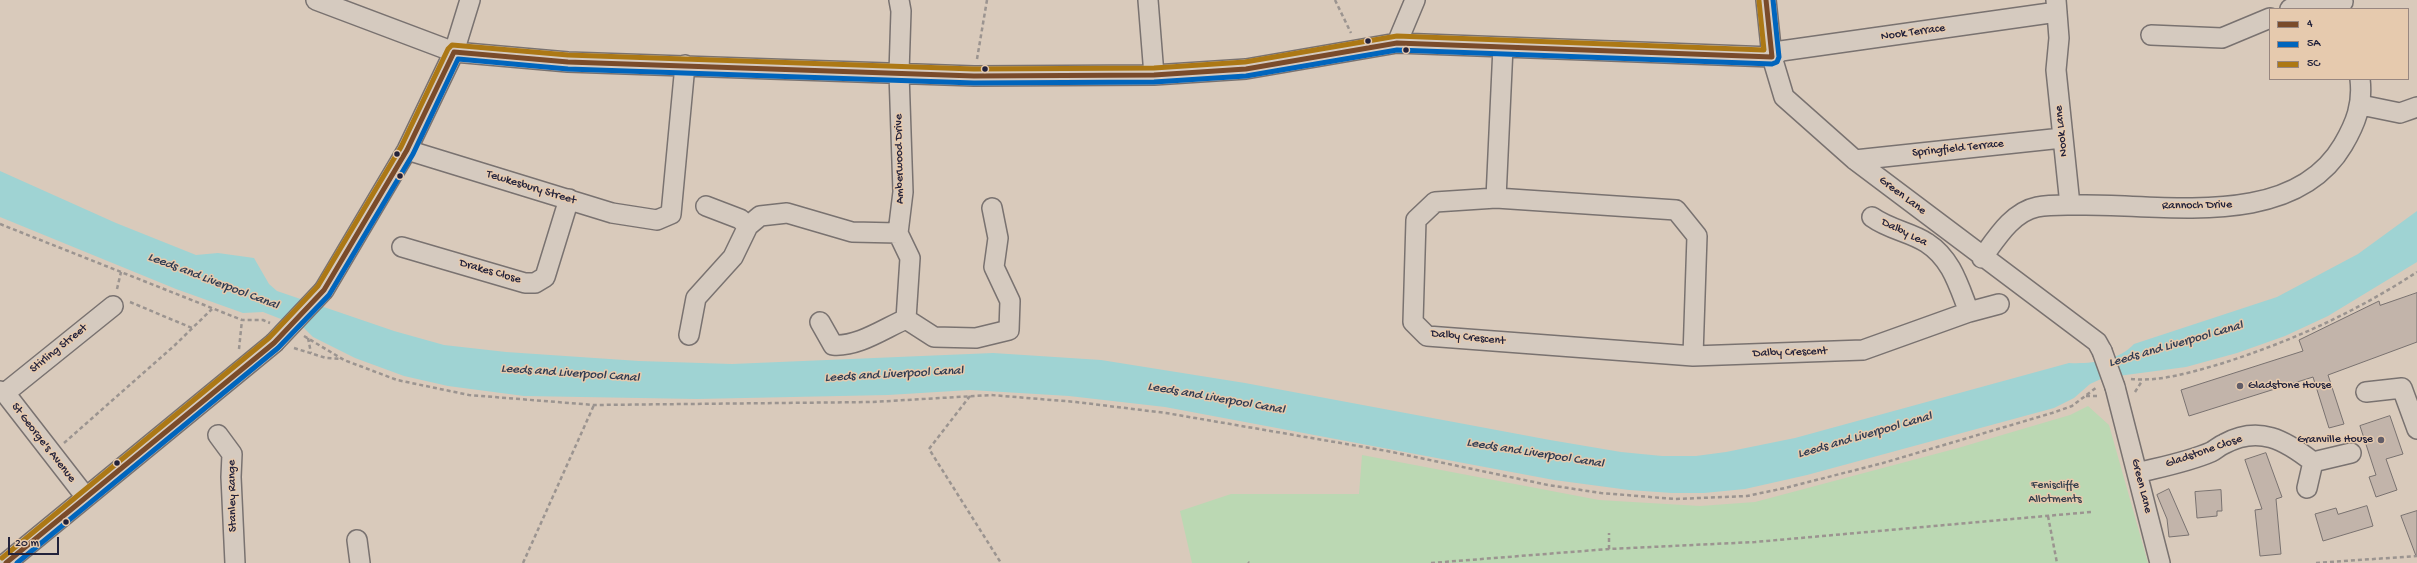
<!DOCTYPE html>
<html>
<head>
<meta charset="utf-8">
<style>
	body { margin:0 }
	#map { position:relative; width:2417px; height:563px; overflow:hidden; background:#d9cabb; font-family:"Gochi Hand",sans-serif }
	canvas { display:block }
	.legend { position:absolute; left:2269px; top:8px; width:140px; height:72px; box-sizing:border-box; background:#e6caae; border:1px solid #988780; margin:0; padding:5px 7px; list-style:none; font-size:12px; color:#22223b }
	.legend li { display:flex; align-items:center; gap:8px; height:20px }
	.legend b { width:20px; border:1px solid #988780 }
	.scale { position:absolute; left:8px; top:537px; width:51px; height:18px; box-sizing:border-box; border:2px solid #22223b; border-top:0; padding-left:5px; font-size:12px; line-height:14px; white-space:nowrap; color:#22223b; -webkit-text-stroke:3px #e6caae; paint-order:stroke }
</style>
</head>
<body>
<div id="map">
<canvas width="2417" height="563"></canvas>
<ul class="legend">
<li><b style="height:5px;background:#7a4b2a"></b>4</li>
<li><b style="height:5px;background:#0065bd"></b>5A</li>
<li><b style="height:5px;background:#ac7815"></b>5C</li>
</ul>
<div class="scale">20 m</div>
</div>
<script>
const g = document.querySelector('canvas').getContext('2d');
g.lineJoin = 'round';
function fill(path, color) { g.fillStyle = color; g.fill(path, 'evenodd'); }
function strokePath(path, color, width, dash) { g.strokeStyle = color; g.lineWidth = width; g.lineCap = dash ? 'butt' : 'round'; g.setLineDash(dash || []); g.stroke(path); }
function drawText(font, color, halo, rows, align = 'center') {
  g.font = font + ' "Gochi Hand",sans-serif'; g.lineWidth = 3; g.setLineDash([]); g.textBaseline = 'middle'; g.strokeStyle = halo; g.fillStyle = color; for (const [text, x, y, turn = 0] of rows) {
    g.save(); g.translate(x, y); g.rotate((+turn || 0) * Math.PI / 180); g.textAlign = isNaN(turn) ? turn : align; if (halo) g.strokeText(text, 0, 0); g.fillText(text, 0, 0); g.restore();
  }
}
fill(new Path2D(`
	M 2088,406 L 2109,425 L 2148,563 L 1192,563 L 1180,511 L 1231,494 L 1359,494 L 1362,455 L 1599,500 L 1700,506 L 1755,502 L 1958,448 L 2070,415 Z`), '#bbd8b3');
fill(new Path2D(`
	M 0,171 L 116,223 L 196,255 L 218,253 L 254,258 L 269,284 L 277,291 L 394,331 L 444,345 L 506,352 L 639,361 L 732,364 L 993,353 L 1101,360 L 1245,383 L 1550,440 L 1621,452 L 1662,456 L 1696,456 L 1726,452 L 1795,438 L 2069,363 C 2091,364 2118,361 2134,344 L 2277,297 L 2358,254 L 2417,211 L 2417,262 L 2328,316 L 2285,336 L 2237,353 L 2186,367 L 2103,378 L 2090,384 L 2074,398 L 2054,408 L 1807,475 L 1745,489 L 1704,493 L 1672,493 L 1629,490 L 1554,480 L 1165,407 L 1069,396 L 970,390 L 888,395 L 697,399 L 524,396 L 448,386 L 404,376 L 355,358 L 313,337 L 304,328 L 263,312 L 243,313 L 176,289 L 0,217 Z`), '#9fd3d3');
const building = new Path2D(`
	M 2417,293 L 2417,342 L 2328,375 L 2344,424 L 2329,428 L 2313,377 L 2189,416 L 2181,390 L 2303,351 L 2299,340 L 2379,301 L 2380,305 Z
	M 2390,416 L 2403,454 L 2386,459 L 2397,490 L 2376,497 L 2369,477 L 2376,475 L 2360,426 Z
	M 2266,453 L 2282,497 L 2276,499 L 2281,554 L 2260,556 L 2255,510 L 2262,509 L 2245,460 Z
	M 2169,489 L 2189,535 L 2169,537 L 2167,519 L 2157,495 Z
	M 2221,490 L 2222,511 L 2217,511 L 2217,516 L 2197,518 L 2195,492 Z
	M 2367,506 L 2373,526 L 2323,541 L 2315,514 L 2336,508 L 2338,514 Z
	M 2417,511 L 2417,555 L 2416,556 L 2401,516 Z`);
fill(building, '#c2b4aa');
strokePath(building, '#797270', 1);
const minor = new Path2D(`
	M 316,0 L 454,52 L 568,62 L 974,76 L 1154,75 L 1246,69 L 1397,43 L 1772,57
	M 899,0 L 901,11 L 899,73 L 903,192 L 898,233 L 910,258 L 906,319 L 934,337 L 976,338 L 1009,330 L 1010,301 L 994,267 L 998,238 L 992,208
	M 1148,0 L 1154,75
	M 1766,0 L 1772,57 L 1784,97 L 1855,160 L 2097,342 L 2102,351
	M 2056,0 L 2059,38 L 2056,70 L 2070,205
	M 2290,9 L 2299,5 L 2343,2
	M 2151,35 L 2222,38 L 2270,18
	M 1397,43 L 1415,0
	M 1772,57 L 1781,51 L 2057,12
	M 2361,105 L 2400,113 L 2417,107
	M 407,150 L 612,213 L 657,220 L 671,214 L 685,65
	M 1855,160 L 2062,138
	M 1496,198 L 1503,47
	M 706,206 L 740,219 L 748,226
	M 1872,217 C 1890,230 1911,232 1927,243 C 1952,259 1959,287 1969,312
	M 402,247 L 525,283 L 535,283 L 545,277 L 569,199
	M 1982,258 C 1996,239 2012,212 2037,207 C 2051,204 2068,205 2082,205 C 2164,204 2293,230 2343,145 C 2356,123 2363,104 2360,79
	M 324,290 L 407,150 L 454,52 L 470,0
	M 820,322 L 833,345 C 858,347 883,329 906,319
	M 689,335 L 696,298 L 733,257 L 748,226 L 760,216 L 787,213 L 852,232 L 898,233
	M 1693,356 L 1697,236 L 1676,210 L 1496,198 L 1435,202 L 1416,220 L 1413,322 L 1427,336 L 1693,356 L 1863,350 L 1969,312 L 1999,304
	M 2115,387 L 2160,563
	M 0,391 L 5,393 L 85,496
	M 2366,392 L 2402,388 L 2417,429
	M 5,393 L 113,306
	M 218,435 L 232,454 L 231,477 L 235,563
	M 2313,462 L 2351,453
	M 2137,473 C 2161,467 2188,462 2211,452 C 2215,450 2219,446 2224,444 C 2259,425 2285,440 2313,462 L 2307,488
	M 357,540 L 360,563
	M 6,563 L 274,343`);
strokePath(minor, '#797270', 22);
strokePath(new Path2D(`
	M 1335,0 L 1351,33
	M 977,59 L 987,0
	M 0,224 L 242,320 L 263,320 L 270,323
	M 117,289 L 121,272
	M 130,302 L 192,328
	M 304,336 L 344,360 L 397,380 L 469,395 L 594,405 L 873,402 L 991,395 L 1076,402 L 1166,413 L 1387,451 L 1548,485 L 1601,493 L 1675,499 L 1747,496 L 1785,488 L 1883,463 L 2052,413 L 2072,406 L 2097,387
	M 308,338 L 311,353
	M 294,348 L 326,358 L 341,359
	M 239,349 L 242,320
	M 2131,379 C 2160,382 2192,372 2220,364 C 2290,342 2356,312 2417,272
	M 2135,392 L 2142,381
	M 970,396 L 929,449 L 1001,563
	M 2086,396 L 2099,396
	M 64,443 L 175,345 L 212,309
	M 2048,516 L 2057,563
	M 1609,549 L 1609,533
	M 1248,562 L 1249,563
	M 523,563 L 594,405
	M 1431,563 L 1609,549 L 1755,542 L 2091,512
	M 2316,563 L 2417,556`), '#9b9490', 2.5, [4, 3]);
strokePath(minor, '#d5cabf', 19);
const minorBridge = new Path2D(`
	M 274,343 L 324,290
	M 2102,351 L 2115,387`);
strokePath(minorBridge, '#797270', 22, []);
strokePath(minorBridge, '#d5cabf', 19);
strokePath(new Path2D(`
	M 6,563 L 274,343 L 324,290 L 407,150 L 454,52 L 568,62 L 974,76 L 1154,75 L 1246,69 L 1397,43 L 1772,57 L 1766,0`), '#7a4b2a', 5);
strokePath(new Path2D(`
	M 17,563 L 278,348 L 329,295 L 413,154 L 458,59 L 568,69 L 974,83 L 1154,82 L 1246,76 L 1397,50 L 1772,64 L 1777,62 L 1779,57 L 1773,0`), '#0065bd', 5);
strokePath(new Path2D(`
	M 2,558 L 269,338 L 318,286 L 401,147 L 448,49 L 452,45 L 568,55 L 974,69 L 1154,68 L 1245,62 L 1397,36 L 1764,50 L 1759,1`), '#ac7815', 5);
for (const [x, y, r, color] of [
	[1368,41,3.5,"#22223b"],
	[1406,50,3.5,"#22223b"],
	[985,69,3.5,"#22223b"],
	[397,154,3.5,"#22223b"],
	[400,176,3.5,"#22223b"],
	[2240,386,4,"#625d68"],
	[2381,440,4,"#625d68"],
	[117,463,3.5,"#22223b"],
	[66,522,3.5,"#22223b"]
]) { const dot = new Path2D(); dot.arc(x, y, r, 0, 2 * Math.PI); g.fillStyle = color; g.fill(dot); strokePath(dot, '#e6caae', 1.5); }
drawText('12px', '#22223b', '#e6caae', [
	["Nook Terrace",1913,33,-8],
	["Nook Lane",2062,131,-96],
	["Springfield Terrace",1958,149,-6],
	["Amberwood Drive",900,159,-91],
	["Tewkesbury Street",531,188,17],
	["Green Lane",1902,196,37],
	["Rannoch Drive",2197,206,-1],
	["Dalby Lea",1904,233,26],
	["Drakes Close",490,272,16],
	["Dalby Crescent",1468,338,6],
	["Stirling Street",59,349,-39],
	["Dalby Crescent",1790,353,-2],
	["St George's Avenue",43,443,52],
	["Gladstone Close",2204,452,-19],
	["Green Lane",2141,486,76],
	["Stanley Range",233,496,-91]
]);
drawText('12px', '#22223b', '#e6caae', [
	["Gladstone House",2248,386],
	["Granville House",2373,440,"right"]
], 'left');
drawText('12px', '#353f4c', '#e6caae', [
	["Feniscliffe",2055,486],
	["Allotments",2055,500]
]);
drawText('italic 13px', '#313d53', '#e6caae', [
	["Leeds and Liverpool Canal",213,282,21],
	["Leeds and Liverpool Canal",2176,345,-16],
	["Leeds and Liverpool Canal",570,374,4],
	["Leeds and Liverpool Canal",894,375,-3],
	["Leeds and Liverpool Canal",1216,399,10],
	["Leeds and Liverpool Canal",1865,436,-16],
	["Leeds and Liverpool Canal",1535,454,9]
]);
</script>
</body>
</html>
